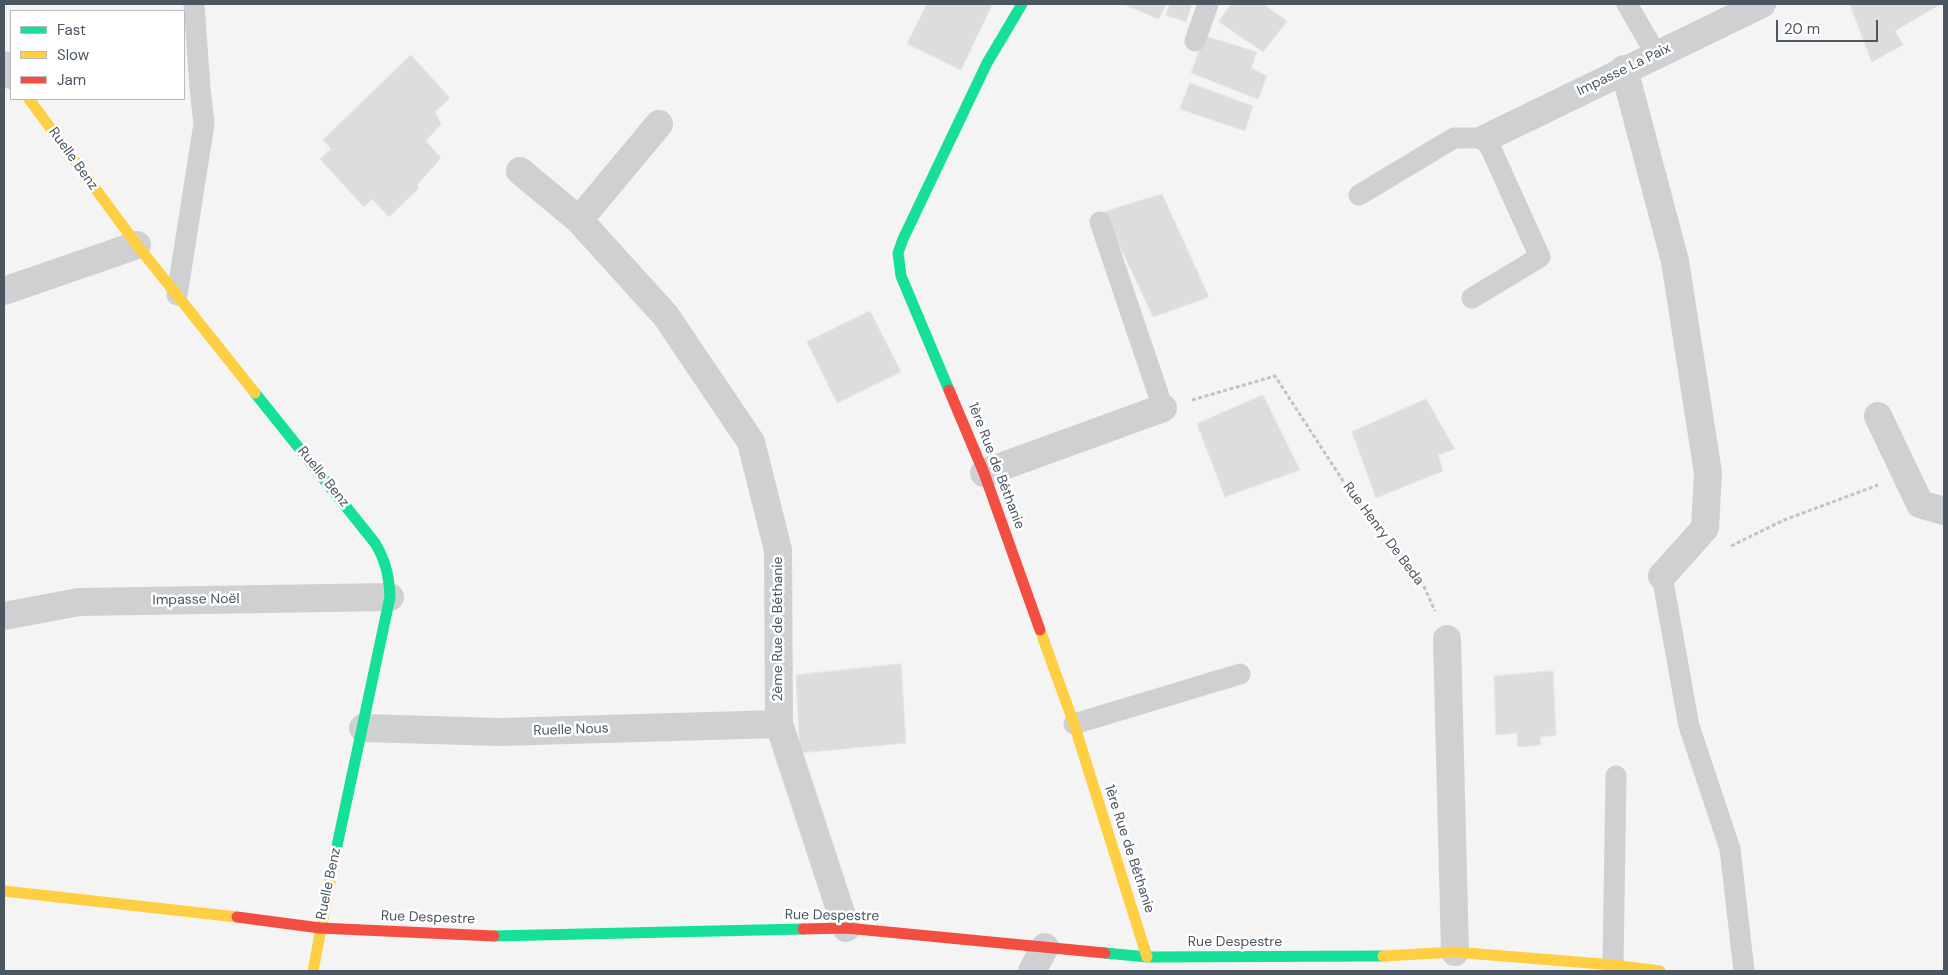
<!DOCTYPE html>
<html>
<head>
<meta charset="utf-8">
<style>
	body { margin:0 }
	#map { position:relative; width:1948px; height:975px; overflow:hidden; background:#f4f4f4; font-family:"DM Sans",sans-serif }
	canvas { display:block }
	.frame { position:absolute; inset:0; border:5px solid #4a5661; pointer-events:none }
	.legend { position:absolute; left:10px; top:10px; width:175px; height:90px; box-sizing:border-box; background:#fff; border:1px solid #b7bbc0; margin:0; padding:6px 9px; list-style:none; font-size:15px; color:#4a5661 }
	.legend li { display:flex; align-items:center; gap:10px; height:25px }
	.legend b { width:25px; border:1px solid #b7bbc0 }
	.scale { position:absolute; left:1776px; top:20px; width:102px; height:22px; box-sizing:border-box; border:2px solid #4a5661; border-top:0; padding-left:6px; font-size:15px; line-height:18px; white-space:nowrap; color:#4a5661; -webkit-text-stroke:4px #fff; paint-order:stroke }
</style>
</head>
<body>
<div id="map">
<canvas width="1948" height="975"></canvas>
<div class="frame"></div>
<ul class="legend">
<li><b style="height:6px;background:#16e098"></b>Fast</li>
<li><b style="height:6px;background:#ffcf43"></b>Slow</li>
<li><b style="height:6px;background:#f24e42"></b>Jam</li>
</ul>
<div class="scale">20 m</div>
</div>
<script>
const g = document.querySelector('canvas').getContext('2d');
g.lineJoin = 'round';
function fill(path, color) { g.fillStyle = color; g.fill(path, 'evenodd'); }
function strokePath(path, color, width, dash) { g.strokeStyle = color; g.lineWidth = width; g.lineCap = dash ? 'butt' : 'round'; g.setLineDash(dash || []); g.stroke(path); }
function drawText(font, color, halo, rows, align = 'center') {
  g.font = font + ' "DM Sans",sans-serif'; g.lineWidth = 5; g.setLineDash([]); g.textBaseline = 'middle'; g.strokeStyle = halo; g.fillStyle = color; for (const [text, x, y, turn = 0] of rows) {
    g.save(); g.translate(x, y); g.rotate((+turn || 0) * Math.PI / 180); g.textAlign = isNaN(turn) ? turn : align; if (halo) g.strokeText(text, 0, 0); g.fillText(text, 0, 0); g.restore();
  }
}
const building = new Path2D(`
	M 927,4 L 989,4 L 992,5 L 961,70 L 907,44 Z
	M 1123,4 L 1166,4 L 1159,19 Z
	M 1170,4 L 1192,4 L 1186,22 L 1166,15 Z
	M 1231,4 L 1263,4 L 1287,21 L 1263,52 L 1219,22 Z
	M 1850,4 L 1941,4 L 1895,31 L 1903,45 L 1872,62 Z
	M 1205,36 L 1257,52 L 1251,68 L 1267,76 L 1258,99 L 1191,73 Z
	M 411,55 L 450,98 L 435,112 L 441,124 L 426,141 L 441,158 L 417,185 L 419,188 L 389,217 L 372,199 L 364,207 L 320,159 L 331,149 L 323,140 Z
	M 1190,83 L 1253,106 L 1245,131 L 1180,109 Z
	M 1162,194 L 1209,297 L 1153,317 L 1104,212 Z
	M 870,311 L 901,372 L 837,403 L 807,342 Z
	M 1263,395 L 1300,470 L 1225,497 L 1197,424 Z
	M 1426,399 L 1455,449 L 1438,455 L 1443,471 L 1376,498 L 1352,432 Z
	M 901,664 L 906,743 L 800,753 L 796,675 Z
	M 1553,671 L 1556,735 L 1540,737 L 1541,745 L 1518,747 L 1517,733 L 1496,735 L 1494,676 Z`);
fill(building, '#ddddde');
strokePath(building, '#e5e6e7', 1);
strokePath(new Path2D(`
	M 1192,400 L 1275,376 L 1358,504 L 1381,529 L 1421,580 L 1435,611
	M 1731,546 L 1784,520 L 1878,485`), '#bcc7c4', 3, [4, 2.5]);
strokePath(new Path2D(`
	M 1627,4 L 1656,54
	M 1195,41 L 1208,4
	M 1359,195 L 1454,138 L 1486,138 L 1540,257 L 1472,298
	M 1100,222 L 1163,408
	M 177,295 L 204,124 L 200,88 L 194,4
	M 1662,576 L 1689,726 L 1730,849 L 1744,971
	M 1074,724 L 1240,674
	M 1613,965 L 1616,776`), '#ced0d2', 21);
strokePath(new Path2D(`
	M 4,65 L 11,75
	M 1624,69 L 1675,261 L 1708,473 L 1705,528 L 1662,576
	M 1486,138 L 1762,4
	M 520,171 L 579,220 L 666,316 L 751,442 L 778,550 L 779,724 L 846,928
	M 579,220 L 659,124
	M 4,291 L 137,245
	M 1878,416 L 1920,504 L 1944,511
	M 984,473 L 1163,408
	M 4,616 L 79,602 L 390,597
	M 1447,639 L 1455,952
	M 363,728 L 500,732 L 779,724
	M 1032,971 L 1045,947`), '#ced0d2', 28);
strokePath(new Path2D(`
	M 949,390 L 901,276 L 898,253 L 903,239 L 987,63 L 1022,4
	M 255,393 L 375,543 C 386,561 389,577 390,597 L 334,860
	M 494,936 L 803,929
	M 1105,953 L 1147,957 L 1383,956`), '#16e098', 11);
strokePath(new Path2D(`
	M 29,99 L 137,245 L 255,393
	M 1040,630 L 1074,724 L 1147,957
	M 4,891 L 237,917
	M 1383,956 L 1455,952 L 1613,965 L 1660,971
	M 313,971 L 334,860`), '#ffcf43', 11);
strokePath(new Path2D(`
	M 949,390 L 984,473 L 1040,630
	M 237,917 L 320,928 L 494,936
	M 803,929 L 846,928 L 1105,953`), '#f24e42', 11);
drawText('14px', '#4a5661', '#fff', [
	["Impasse La Paix",1624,70,-26],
	["Ruelle Benz",73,159,54],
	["1ère Rue de Béthanie",996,466,69],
	["Ruelle Benz",323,477,51],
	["Rue Henry De Beda",1383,534,53],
	["Impasse Noël",196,600,-1],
	["2ème Rue de Béthanie",778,629,-90],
	["Ruelle Nous",571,730,-2],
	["1ère Rue de Béthanie",1129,849,72],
	["Ruelle Benz",329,884,-78],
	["Rue Despestre",832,916,1],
	["Rue Despestre",428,918,2],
	["Rue Despestre",1235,942]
]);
</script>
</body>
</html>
